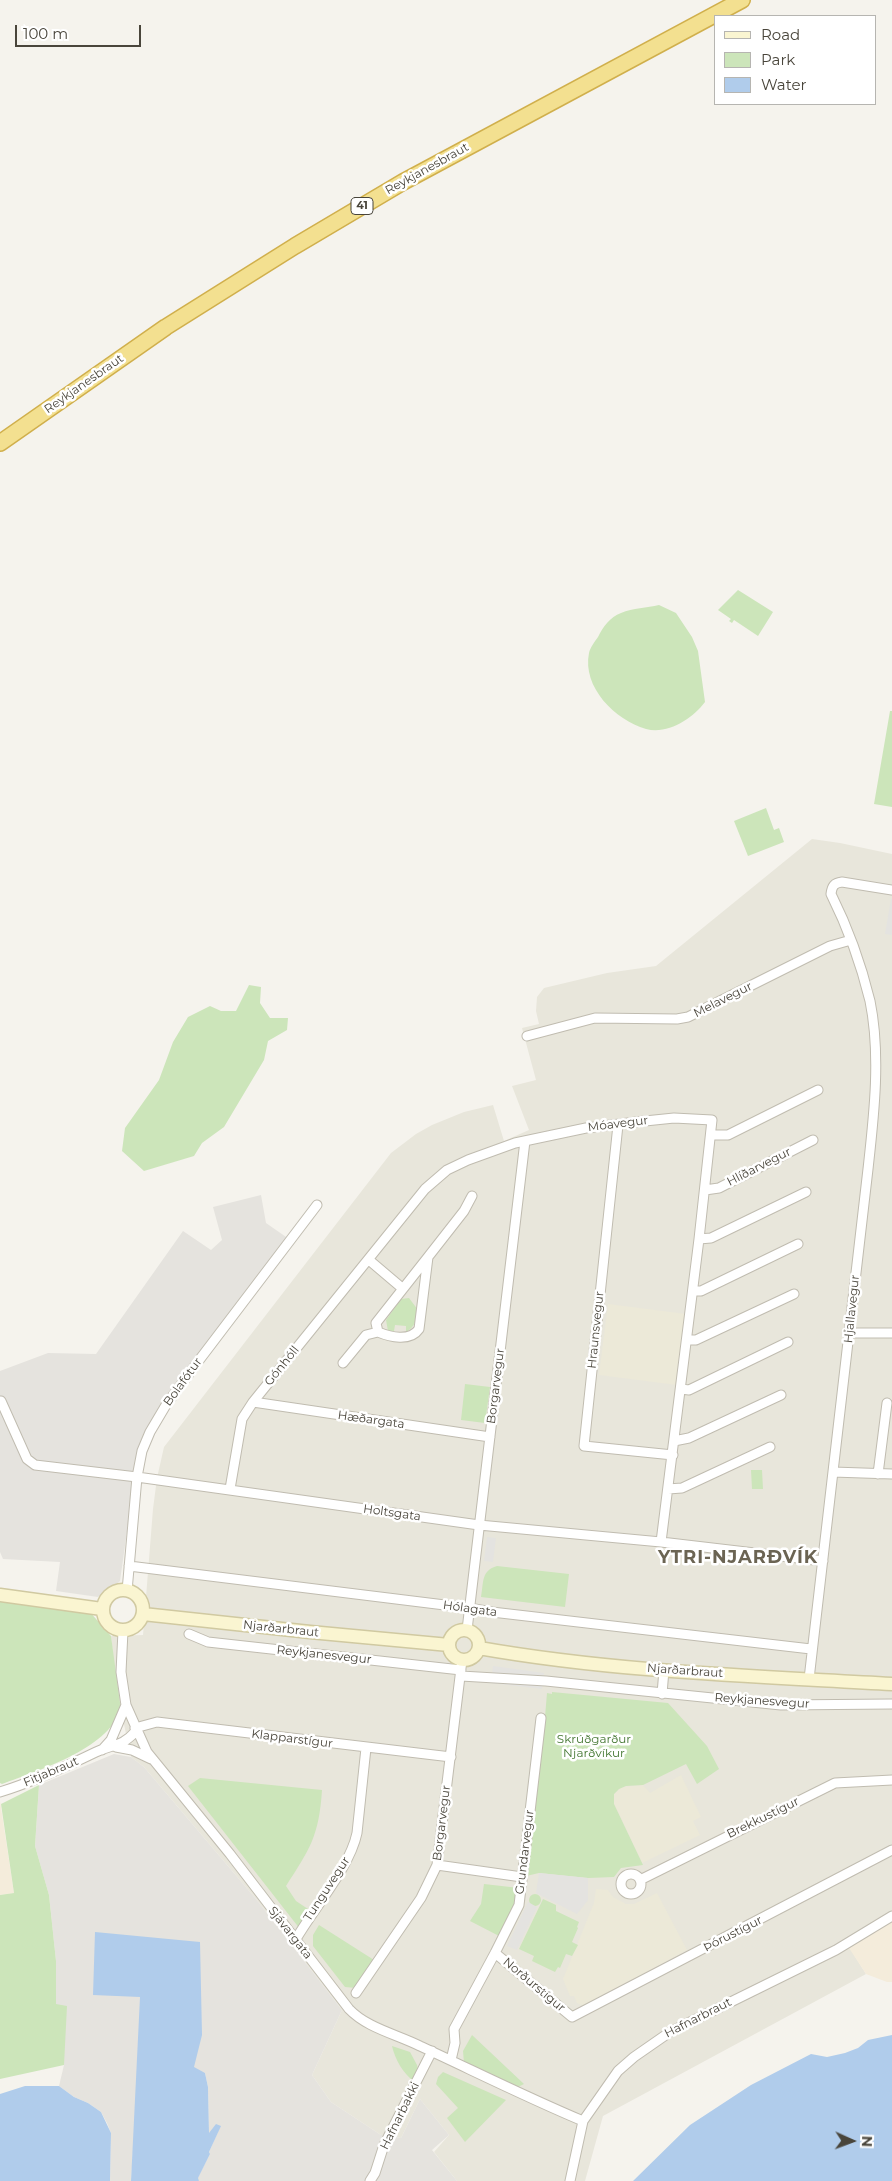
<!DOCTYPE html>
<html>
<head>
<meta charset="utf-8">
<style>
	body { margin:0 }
	#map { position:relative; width:892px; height:2181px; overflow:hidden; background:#f5f3ed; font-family:Montserrat,sans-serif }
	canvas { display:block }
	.legend { position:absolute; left:714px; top:15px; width:162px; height:90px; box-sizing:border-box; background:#fff; border:1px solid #b6b5b1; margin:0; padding:6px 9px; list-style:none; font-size:15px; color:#49453b }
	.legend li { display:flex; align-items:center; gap:10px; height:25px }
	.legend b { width:25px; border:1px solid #b6b5b1 }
	.north { position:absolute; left:827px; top:2116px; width:50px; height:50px; -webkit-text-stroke:4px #fff; paint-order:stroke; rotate:92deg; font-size:14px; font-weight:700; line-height:20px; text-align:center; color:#49453b }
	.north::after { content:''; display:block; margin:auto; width:18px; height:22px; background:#49453b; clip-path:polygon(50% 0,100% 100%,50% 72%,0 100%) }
	.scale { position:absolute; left:15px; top:25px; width:126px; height:22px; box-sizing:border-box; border:2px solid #49453b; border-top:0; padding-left:6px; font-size:15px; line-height:18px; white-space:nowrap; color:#49453b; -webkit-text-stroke:4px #fff; paint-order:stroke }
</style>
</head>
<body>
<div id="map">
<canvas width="892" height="2181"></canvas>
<ul class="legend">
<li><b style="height:6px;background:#faf5d1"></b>Road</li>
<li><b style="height:14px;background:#cce5ba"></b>Park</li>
<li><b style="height:14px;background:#b0cceb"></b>Water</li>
</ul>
<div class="north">N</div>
<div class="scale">100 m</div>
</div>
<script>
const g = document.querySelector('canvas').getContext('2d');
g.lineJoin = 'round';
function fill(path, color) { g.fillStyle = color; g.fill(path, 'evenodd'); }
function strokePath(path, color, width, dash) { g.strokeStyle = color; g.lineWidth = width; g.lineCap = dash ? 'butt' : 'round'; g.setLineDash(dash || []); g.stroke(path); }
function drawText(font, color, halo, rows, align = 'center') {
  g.font = font + ' Montserrat,sans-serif'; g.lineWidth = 5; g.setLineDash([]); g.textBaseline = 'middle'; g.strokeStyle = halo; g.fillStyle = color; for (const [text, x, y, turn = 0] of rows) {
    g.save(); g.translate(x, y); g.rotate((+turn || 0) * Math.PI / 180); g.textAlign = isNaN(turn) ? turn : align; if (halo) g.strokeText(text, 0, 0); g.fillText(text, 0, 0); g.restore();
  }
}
fill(new Path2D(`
	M 812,839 L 840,843 L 892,854 L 892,1921 L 850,1948 L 866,1974 L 603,2116 L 585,2181 L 457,2181 L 434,2152 L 449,2135 L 420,2099 L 401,2138 L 381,2135 L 331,2102 L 312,2075 L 342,2010 L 256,1899 L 144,1767 L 131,1757 L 116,1687 L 111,1636 L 143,1635 L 153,1509 L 157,1478 L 164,1447 L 391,1153 L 416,1134 L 432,1125 L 464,1112 L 493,1105 L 504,1141 L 529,1130 L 512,1086 L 536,1080 L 522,1028 L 539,1024 L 536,1011 L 537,997 L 544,988 L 607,973 L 656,966 Z`), '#e8e6db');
fill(new Path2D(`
	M 0,1801 L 14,1893 L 0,1895 Z
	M 892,1921 L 892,1982 L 887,1982 L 866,1974 L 849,1948 Z`), '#f4ecdb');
fill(new Path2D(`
	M 261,1195 L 266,1223 L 289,1239 L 156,1415 L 137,1460 L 120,1581 L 106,1593 L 98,1597 L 56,1591 L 60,1562 L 3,1559 L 0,1552 L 0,1371 L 48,1353 L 96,1354 L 183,1231 L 211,1250 L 222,1240 L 213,1207 Z
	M 114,1754 L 131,1757 L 144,1767 L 256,1899 L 342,2010 L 312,2075 L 331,2102 L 381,2135 L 401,2138 L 420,2099 L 449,2135 L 432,2150 L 457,2181 L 199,2181 L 197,2179 L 210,2154 L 209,2152 L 220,2127 L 209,2134 L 208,2087 L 205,2073 L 139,2065 L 131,2181 L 110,2181 L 111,2133 L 107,2123 L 101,2112 L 88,2103 L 74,2097 L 59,2086 L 64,2065 L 56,2004 L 56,1961 L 49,1895 L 35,1846 L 39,1785 Z`), '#e5e3de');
fill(new Path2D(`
	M 608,1304 L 686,1314 L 677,1385 L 599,1375 Z
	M 681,1775 L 701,1817 L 693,1821 L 700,1835 L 642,1863 L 614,1804 L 614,1794 L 622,1787 L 643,1785 L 650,1793 Z
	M 596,1889 L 608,1890 L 613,1897 L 626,1904 L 634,1904 L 657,1893 L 687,1950 L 584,2006 L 577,2003 L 574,1996 L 570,1996 L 563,1979 L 594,1903 Z`), '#ece9d8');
fill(new Path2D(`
	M 738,590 L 773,612 L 758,636 L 734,620 L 732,623 L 729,621 L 731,619 L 718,610 Z
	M 659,605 L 676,613 L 692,637 L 698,651 L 705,702 C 693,718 668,735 646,729 C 615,720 582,687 589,653 C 590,648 595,641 598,637 C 603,627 610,617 621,613 C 633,608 647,608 659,605 Z
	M 890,711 L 892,711 L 892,807 L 874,804 Z
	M 766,808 L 774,830 L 779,828 L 784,842 L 748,856 L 734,821 Z
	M 249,985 L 261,987 L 260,1003 L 270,1018 L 288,1018 L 287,1030 L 268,1041 L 264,1060 L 224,1127 L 202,1143 L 194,1156 L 144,1171 L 122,1151 L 125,1128 L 159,1080 L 173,1042 L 188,1017 L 210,1006 L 221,1011 L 236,1011 Z
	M 409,1298 L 418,1310 C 417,1319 415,1327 406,1332 L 406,1326 L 395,1325 L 394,1331 L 388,1331 L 386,1320 L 401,1299 Z
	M 465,1384 L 490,1387 L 485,1423 L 461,1420 Z
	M 751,1470 L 762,1470 L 763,1489 L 752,1489 Z
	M 497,1566 L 569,1574 L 565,1607 L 481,1597 C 484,1581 481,1571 497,1566 Z
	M 0,1600 L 89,1611 L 111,1636 L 121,1710 C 106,1750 39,1770 2,1784 L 0,1783 Z
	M 552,1692 L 668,1703 L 707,1746 L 719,1769 L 697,1784 L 686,1764 L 643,1785 L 626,1786 L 619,1789 L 614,1794 L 614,1804 L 643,1865 L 621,1868 L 614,1877 L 588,1878 L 539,1873 L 522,1877 C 529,1816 543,1755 547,1693 L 552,1694 Z
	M 200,1778 L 322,1790 C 319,1836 310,1849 286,1886 L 296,1901 L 311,1911 L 300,1929 L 188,1786 Z
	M 39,1785 L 35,1846 L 49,1895 L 56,1961 L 56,2004 L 67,2006 L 64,2065 L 0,2079 L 0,1895 L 14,1893 L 1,1804 Z
	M 484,1884 L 519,1888 L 518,1899 L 501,1937 L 470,1921 L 481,1904 Z
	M529 1900a6 6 0 1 1 12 0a6 6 0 1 1-12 0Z
	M 543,1899 L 556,1905 L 556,1911 L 579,1922 L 577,1927 L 578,1928 L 572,1942 L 578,1945 L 572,1956 L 566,1954 L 560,1968 L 558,1967 L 555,1972 L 532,1961 L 534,1956 L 519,1949 Z
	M 319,1925 L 374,1960 L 356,1988 L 345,1987 L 313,1946 L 313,1935 Z
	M 472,2035 L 524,2084 L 518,2087 L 513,2085 L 464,2063 L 463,2051 Z
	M 392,2046 L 410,2052 L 417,2065 L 419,2075 L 415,2082 C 403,2074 395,2059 392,2046 Z
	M 443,2072 L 506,2100 L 465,2142 L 447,2118 L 458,2108 L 436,2084 L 438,2077 Z`), '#cce5ba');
fill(new Path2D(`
	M 891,899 L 892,899 L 892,935 L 885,934 Z
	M 487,1537 L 496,1538 L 493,1562 L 484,1561 Z
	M 493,1666 L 544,1673 L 542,1689 L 491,1683 Z
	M 539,1873 L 588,1878 L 588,1900 L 577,1914 L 536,1893 Z
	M 528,1902 L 537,1907 L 517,1950 L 507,1946 Z`), '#e4e3e0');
fill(new Path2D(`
	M 95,1932 L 200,1942 L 202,2035 L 194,2067 L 205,2073 L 208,2087 L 209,2133 L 216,2124 L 221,2126 L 209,2152 L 210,2154 L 198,2178 L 199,2181 L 131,2181 L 140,1997 L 93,1995 Z
	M 892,2035 L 892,2181 L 633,2181 L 690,2125 L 751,2085 L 811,2054 L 827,2057 L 845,2053 L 858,2048 L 868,2040 Z
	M 25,2086 L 59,2086 L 74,2097 L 88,2103 L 101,2112 L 111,2133 L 110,2181 L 0,2181 L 0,2094 Z`), '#b0cceb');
const minor = new Path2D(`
	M 527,1036 L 595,1018 L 677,1019 L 688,1017 L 830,946 L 851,940
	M 618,1125 L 584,1446 L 673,1455
	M 711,1135 L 728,1135 L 818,1090
	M 705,1190 L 719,1188 L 813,1140
	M 699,1239 L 711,1238 L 806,1192
	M 428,1257 L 419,1329 C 410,1342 390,1337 378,1332 L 376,1323 Z
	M 428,1257 L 464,1211 L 472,1196
	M 369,1260 L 402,1288
	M 693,1291 L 701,1291 L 798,1244
	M 850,1333 L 892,1333
	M 687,1340 L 696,1340 L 794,1294
	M 343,1363 L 366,1335 L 378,1332
	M 681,1389 L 689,1390 L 788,1342
	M 1,1401 L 27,1459 L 35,1465 L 137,1477 L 479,1525 L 661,1542 L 823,1561
	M 253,1402 L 490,1437
	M 674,1441 L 689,1438 L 781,1395
	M 833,1472 L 892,1474
	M 878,1474 L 887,1403
	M 230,1489 L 242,1419 L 253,1402 L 425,1189 L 447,1170 L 468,1160 L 515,1143 L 586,1128 L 645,1121 L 674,1118 L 712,1120 L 699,1239 L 661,1542
	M 668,1489 L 682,1488 L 770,1447
	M 129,1566 L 469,1608 L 492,1612 L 811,1649
	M 127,1591 L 137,1477 L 142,1451 L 150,1432 L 166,1405 L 197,1363 L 317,1205
	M 467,1630 L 525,1141
	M 123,1631 L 121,1672 L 126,1705 L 147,1752 L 230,1854 L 349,2009 C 367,2028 396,2034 420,2046 C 474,2071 528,2098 583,2121
	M 189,1634 L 208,1642 L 461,1670
	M 461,1676 L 546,1681 L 781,1705 L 892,1704
	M 809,1679 L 868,1169 C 874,1115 881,1055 870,1001 C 861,964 848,928 831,894 C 832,886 834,883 842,882 L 892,890
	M 662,1694 L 664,1670
	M 135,1728 L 157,1722 L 451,1757
	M 116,1747 L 132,1750 L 151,1759
	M 102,1750 L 111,1740 L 126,1705
	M 0,1792 C 33,1782 65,1767 96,1752 C 113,1744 122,1747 136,1731
	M 437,1865 L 522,1877
	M621 1884a10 10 0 1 1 20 0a10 10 0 1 1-20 0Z
	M 640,1880 L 835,1783 L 892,1780
	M 296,1939 C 314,1908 350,1867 357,1833 L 366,1748
	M 495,1953 L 572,2017 L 892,1850
	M 356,1993 L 421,1898 L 437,1865 L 462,1660
	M 451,2060 L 455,2043 L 454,2029 L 495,1953 L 519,1905 L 541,1718
	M 370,2181 L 375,2173 L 384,2145 L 432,2051
	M 570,2181 L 583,2121 L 618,2071 L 634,2057 L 670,2032 L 836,1950 L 892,1916`);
const secondary = new Path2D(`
	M103 1610a20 20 0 1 1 40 0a20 20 0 1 1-40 0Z
	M 0,1595 L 102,1609
	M 143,1614 L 310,1632 L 449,1645
	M449 1645a15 15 0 1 1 30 0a15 15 0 1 1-30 0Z
	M 479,1648 C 615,1672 754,1676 892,1684`);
const trunk = new Path2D(`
	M 0,443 L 166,327 L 295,246 L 403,182 L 742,0`);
strokePath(minor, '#c0bcb0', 11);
strokePath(secondary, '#d0c9a1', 15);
strokePath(trunk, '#d0af4c', 18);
strokePath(minor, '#fff', 9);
strokePath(secondary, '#faf5d1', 12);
strokePath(trunk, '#f3e090', 15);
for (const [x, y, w] of [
	[362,206,22]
]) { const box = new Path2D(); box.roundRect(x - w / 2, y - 8.5, w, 17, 4); g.fillStyle = '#fff'; g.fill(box); strokePath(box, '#49453b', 1); }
drawText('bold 11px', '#49453b', null, [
	["41",362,206]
]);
drawText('12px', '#49453b', '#fff', [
	["Reykjanesbraut",427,169,-29],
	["Reykjanesbraut",84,384,-35],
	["Melavegur",723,1000,-27],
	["Móavegur",618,1124,-7],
	["Hlíðarvegur",759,1167,-27],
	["Hjallavegur",852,1309,-84],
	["Hraunsvegur",596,1330,-84],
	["Gónhóll",282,1366,-51],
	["Bolafótur",183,1382,-54],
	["Borgarvegur",496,1386,-83],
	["Hæðargata",371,1420,8],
	["Holtsgata",392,1513,8],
	["Hólagata",470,1609,8],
	["Njarðarbraut",281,1629,6],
	["Reykjanesvegur",324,1655,6],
	["Njarðarbraut",685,1671,4],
	["Reykjanesvegur",762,1701,4],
	["Klapparstígur",292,1739,7],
	["Fitjabraut",51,1772,-23],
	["Brekkustígur",763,1818,-26],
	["Borgarvegur",442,1823,-83],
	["Grundarvegur",525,1852,-83],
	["Tunguvegur",327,1889,-57],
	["Sjávargata",290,1933,52],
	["Þórustígur",733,1934,-27],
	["Norðurstígur",534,1985,40],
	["Hafnarbraut",698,2018,-27],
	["Hafnarbakki",400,2116,-64]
]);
drawText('12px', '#447732', '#fff', [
	["Skrúðgarður",594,1739],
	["Njarðvíkur",594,1753]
]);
g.letterSpacing = '1px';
drawText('bold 18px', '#6b6453', '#fff', [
	["YTRI-NJARÐVÍK",738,1558]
]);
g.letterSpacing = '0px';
</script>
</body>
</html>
